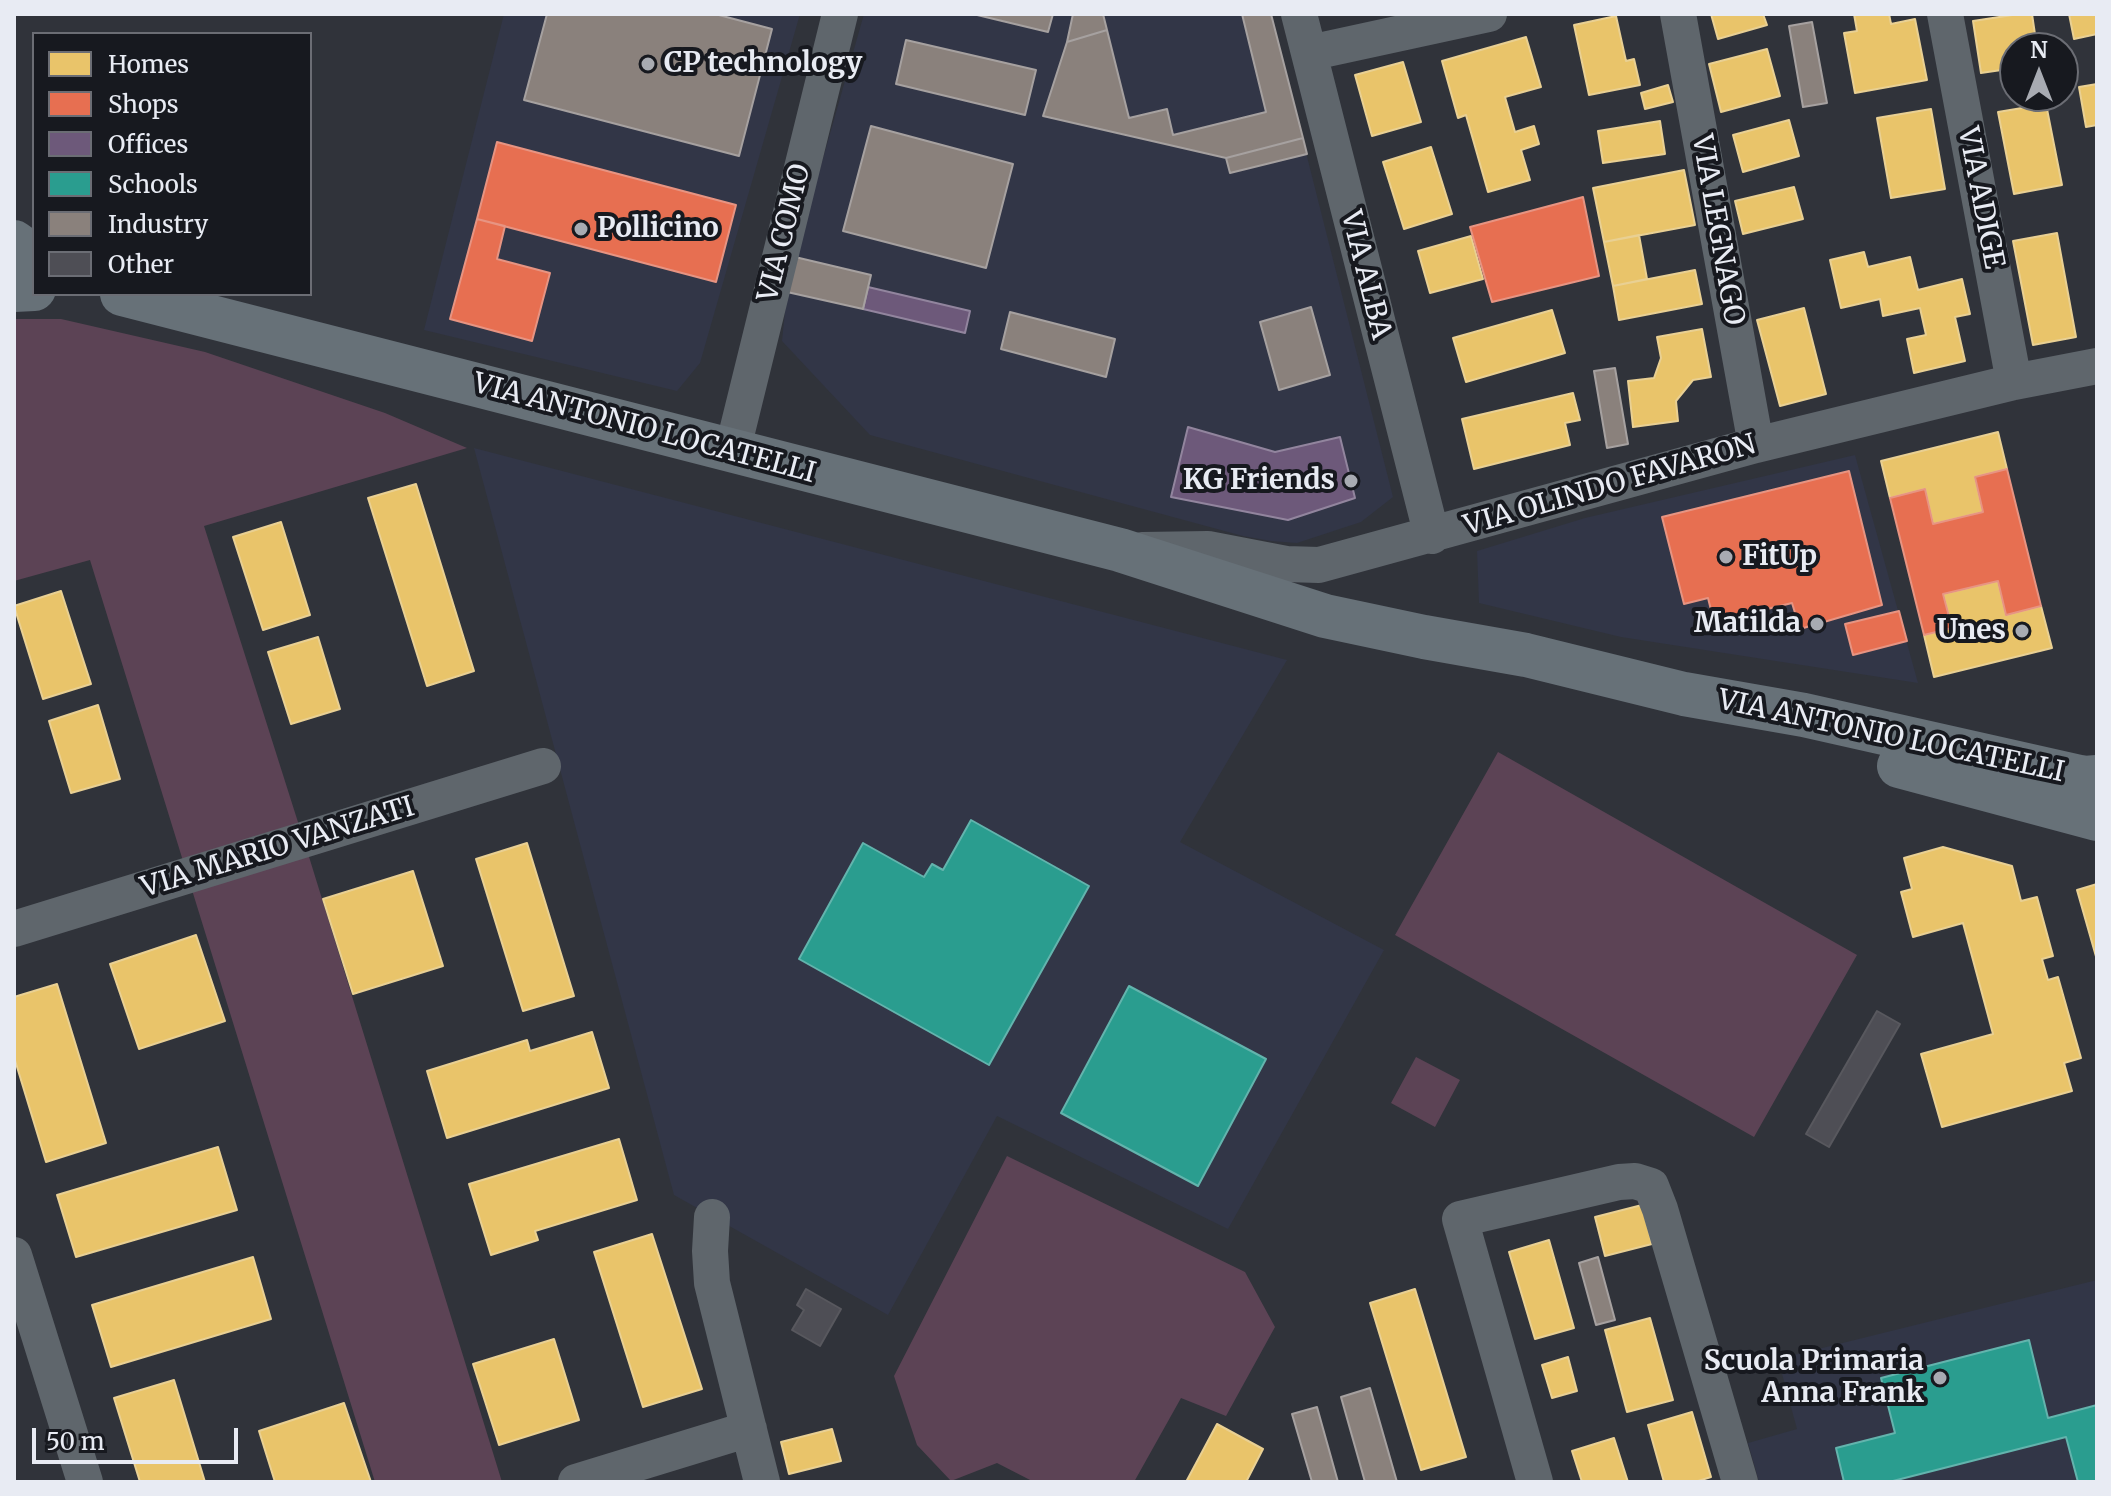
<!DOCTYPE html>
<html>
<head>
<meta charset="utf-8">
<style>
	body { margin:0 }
	#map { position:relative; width:2111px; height:1496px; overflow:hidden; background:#30333a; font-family:Merriweather,serif }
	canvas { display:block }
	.frame { position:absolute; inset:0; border:16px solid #e8ebf3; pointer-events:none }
	.legend { position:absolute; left:32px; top:32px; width:280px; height:264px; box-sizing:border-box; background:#17191f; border:2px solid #6b6d74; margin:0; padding:10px 14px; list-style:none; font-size:24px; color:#e8ebf3 }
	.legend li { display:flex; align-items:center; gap:16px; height:40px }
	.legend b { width:40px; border:2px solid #6b6d74 }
	.north { position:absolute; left:1999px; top:32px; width:80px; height:80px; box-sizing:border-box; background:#17191f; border:2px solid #6b6d74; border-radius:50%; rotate:0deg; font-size:22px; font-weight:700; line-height:32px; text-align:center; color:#e8ebf3 }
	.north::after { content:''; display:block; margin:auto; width:28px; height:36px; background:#a8abb2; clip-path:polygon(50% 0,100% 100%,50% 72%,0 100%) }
	.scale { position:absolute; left:32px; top:1428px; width:206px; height:36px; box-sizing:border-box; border:4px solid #e8ebf3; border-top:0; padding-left:10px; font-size:24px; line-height:28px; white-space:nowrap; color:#e8ebf3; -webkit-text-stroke:6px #17191f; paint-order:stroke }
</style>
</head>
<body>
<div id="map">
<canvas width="2111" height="1496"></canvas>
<div class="frame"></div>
<ul class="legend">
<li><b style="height:22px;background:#e9c46a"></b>Homes</li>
<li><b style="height:22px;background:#e76f51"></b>Shops</li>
<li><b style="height:22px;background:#6d597a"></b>Offices</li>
<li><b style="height:22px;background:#2a9d8f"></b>Schools</li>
<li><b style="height:22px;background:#8a817c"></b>Industry</li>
<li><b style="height:22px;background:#4e4e55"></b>Other</li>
</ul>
<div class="north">N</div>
<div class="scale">50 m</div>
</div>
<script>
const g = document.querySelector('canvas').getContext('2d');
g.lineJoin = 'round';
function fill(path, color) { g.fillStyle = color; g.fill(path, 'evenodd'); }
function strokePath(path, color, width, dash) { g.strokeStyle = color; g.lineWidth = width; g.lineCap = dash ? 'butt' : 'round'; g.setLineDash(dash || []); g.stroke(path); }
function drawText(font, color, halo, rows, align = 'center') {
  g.font = font + ' Merriweather,serif'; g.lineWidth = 8; g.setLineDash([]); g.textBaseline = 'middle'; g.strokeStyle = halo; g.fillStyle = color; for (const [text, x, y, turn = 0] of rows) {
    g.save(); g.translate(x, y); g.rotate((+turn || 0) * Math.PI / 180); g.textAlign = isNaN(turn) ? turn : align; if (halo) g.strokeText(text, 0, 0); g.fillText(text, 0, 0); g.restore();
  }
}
fill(new Path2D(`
	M 504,14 L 800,14 L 700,363 L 677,391 L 424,330 Z
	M 864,14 L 1271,14 L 1393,497 L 1361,522 L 1297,543 L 1271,541 L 1243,536 L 870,435 L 782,341 L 787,292 L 795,257 Z
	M 474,448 L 1287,660 L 1180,842 L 1384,950 L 1228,1229 L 997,1116 L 888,1315 L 674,1195 Z
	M 1855,455 L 1918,683 L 1621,637 L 1479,603 L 1477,551 L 1585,518 Z
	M 2097,1280 L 2097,1482 L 1759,1482 L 1748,1443 L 1797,1429 L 1778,1359 Z`), '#323647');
fill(new Path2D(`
	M 14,319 L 61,319 L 205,352 L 385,413 L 467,448 L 204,526 L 310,860 L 502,1482 L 375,1482 L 90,560 L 14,581 Z
	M 1498,752 L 1857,955 L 1754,1137 L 1395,935 Z
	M 1416,1057 L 1460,1080 L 1435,1127 L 1391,1103 Z
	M 1007,1156 L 1245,1272 L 1275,1327 L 1226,1416 L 1181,1398 L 1134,1482 L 1034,1482 L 997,1463 L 951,1481 L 917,1445 L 894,1376 Z`), '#5c4355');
const homes = new Path2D(`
	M 1711,14 L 1763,14 L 1767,25 L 1718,39 Z
	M 1854,14 L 1889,14 L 1891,24 L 1915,19 L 1927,80 L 1855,93 L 1844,33 L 1857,31 Z
	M 2019,14 L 2032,14 L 2037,48 L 2015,48 L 2015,68 L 1981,73 L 1973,21 Z
	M 2069,14 L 2097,14 L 2097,34 L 2074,39 Z
	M 1616,16 L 1626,61 L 1634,59 L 1640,85 L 1589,95 L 1574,25 Z
	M 1526,37 L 1541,87 L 1505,97 L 1515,132 L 1534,126 L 1539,144 L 1521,150 L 1530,180 L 1488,192 L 1466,115 L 1458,118 L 1442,61 Z
	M 1767,49 L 1780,96 L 1721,112 L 1709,64 Z
	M 1403,62 L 1421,122 L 1372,136 L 1355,75 Z
	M 2097,84 L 2097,125 L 2086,127 L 2079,87 Z
	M 1668,85 L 1673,102 L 1645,109 L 1641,93 Z
	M 2046,104 L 2062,185 L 2014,194 L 1998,112 Z
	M 1931,109 L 1945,189 L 1891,198 L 1877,118 Z
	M 1789,120 L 1799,156 L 1743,172 L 1733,135 Z
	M 1660,121 L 1665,154 L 1603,163 L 1598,131 Z
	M 1431,147 L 1452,214 L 1404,229 L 1383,162 Z
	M 1684,170 L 1695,225 L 1604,242 L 1593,188 Z
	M 1794,187 L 1803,219 L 1743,234 L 1735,201 Z
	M 2057,233 L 2076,337 L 2033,345 L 2013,241 Z
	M 1639,235 L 1647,279 L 1613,286 L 1604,242 Z
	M 1471,236 L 1483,279 L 1430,293 L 1418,251 Z
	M 1864,252 L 1868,267 L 1910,257 L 1918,290 L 1962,279 L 1970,314 L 1955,317 L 1965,361 L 1914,373 L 1907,339 L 1926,335 L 1920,308 L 1883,316 L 1880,299 L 1841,308 L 1830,260 Z
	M 1695,270 L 1702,304 L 1619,320 L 1613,286 Z
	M 1804,308 L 1826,394 L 1780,406 L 1757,320 Z
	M 1552,310 L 1565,353 L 1466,382 L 1453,338 Z
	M 1702,329 L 1711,377 L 1693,380 L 1676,401 L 1678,421 L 1633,427 L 1628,381 L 1654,378 L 1661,358 L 1657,337 Z
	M 1573,393 L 1580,420 L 1565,423 L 1570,445 L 1474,469 L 1462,419 Z
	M 1998,432 L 2007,469 L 1975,477 L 1983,512 L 1933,524 L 1925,489 L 1890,498 L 1881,461 Z
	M 416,484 L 474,671 L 427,686 L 368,498 Z
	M 281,522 L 310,615 L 263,630 L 233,537 Z
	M 1998,581 L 2006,615 L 2041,606 L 2052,648 L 1934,677 L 1924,635 L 1952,628 L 1943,594 Z
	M 61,591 L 91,684 L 43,699 L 14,606 Z
	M 318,637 L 340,709 L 291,724 L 268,652 Z
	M 98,705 L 120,779 L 71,793 L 49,721 Z
	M 527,843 L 574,996 L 523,1011 L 476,859 Z
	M 1943,847 L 2012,866 L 2021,901 L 2037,897 L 2053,956 L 2042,959 L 2048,980 L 2058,977 L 2081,1058 L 2064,1063 L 2072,1091 L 1942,1127 L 1921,1054 L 1993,1034 L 1963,923 L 1913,937 L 1901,892 L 1912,889 L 1904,858 Z
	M 413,871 L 443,966 L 353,994 L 323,899 Z
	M 2097,884 L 2097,960 L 2077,890 Z
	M 196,935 L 225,1021 L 139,1049 L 110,964 Z
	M 57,984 L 106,1143 L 46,1162 L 14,1057 L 14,997 Z
	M 592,1032 L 609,1088 L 447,1138 L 427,1071 L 527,1040 L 530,1051 Z
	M 619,1139 L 637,1200 L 535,1231 L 538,1240 L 491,1255 L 469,1184 Z
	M 218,1147 L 237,1210 L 76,1257 L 57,1195 Z
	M 1642,1205 L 1652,1244 L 1605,1256 L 1595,1217 Z
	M 652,1234 L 702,1389 L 643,1407 L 594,1252 Z
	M 1549,1240 L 1574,1328 L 1535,1339 L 1509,1252 Z
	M 253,1257 L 271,1319 L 111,1367 L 92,1305 Z
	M 1415,1289 L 1466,1457 L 1421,1470 L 1370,1303 Z
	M 1650,1318 L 1673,1400 L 1627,1412 L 1605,1330 Z
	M 554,1339 L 579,1420 L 499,1445 L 473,1364 Z
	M 1568,1357 L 1577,1391 L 1552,1398 L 1542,1365 Z
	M 174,1380 L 205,1482 L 140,1482 L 114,1398 Z
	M 344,1403 L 371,1482 L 275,1482 L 259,1431 Z
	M 1692,1412 L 1711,1477 L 1695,1482 L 1664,1482 L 1648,1425 Z
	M 1217,1424 L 1263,1449 L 1246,1482 L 1186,1482 Z
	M 832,1429 L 841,1461 L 789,1474 L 781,1442 Z
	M 1614,1438 L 1628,1482 L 1582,1482 L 1572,1451 Z`);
fill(homes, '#e9c46a');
strokePath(homes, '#e9d093', 2);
const shops = new Path2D(`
	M 497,142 L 736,205 L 716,282 L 477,219 Z
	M 1583,197 L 1599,276 L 1492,302 L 1470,227 Z
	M 477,219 L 505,226 L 497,259 L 550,273 L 532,341 L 450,319 Z
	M 2007,469 L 2041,606 L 2006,615 L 1998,581 L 1943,594 L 1952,628 L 1924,635 L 1890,498 L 1925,489 L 1933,524 L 1983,512 L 1975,477 Z
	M 1849,471 L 1882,605 L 1800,629 L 1792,603 L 1714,622 L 1708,598 L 1684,604 L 1662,517 Z
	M 1899,611 L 1907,641 L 1853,655 L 1845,624 Z`);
fill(shops, '#e76f51');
strokePath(shops, '#e79482', 2);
const offices = new Path2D(`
	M 868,287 L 970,311 L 965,333 L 863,309 Z
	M 1188,427 L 1275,452 L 1340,437 L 1355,498 L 1288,520 L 1171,497 Z`);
fill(offices, '#6d597a');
strokePath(offices, '#92859e', 2);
const schools = new Path2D(`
	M 971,820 L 1089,886 L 989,1065 L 799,959 L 863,843 L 924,877 L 932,864 L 943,870 Z
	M 1129,986 L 1266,1059 L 1198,1186 L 1061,1113 Z
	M 2029,1340 L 2048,1418 L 2097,1405 L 2097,1482 L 2078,1482 L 2066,1437 L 1889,1482 L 1844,1482 L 1836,1448 L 1895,1433 L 1881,1378 Z`);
fill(schools, '#2a9d8f');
strokePath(schools, '#63b4ad', 2);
const industry = new Path2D(`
	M 547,14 L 715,14 L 772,29 L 739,156 L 524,100 Z
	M 973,14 L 1053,14 L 1048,32 Z
	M 1073,14 L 1103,14 L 1107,30 L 1067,42 Z
	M 1103,14 L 1271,14 L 1303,138 L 1226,158 L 1043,116 L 1067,42 L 1107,30 Z
	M 1103,14 L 1242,14 L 1266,112 L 1173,135 L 1167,109 L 1129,118 Z
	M 1812,22 L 1827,103 L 1803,107 L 1789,26 Z
	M 906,40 L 1036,70 L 1025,115 L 896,84 Z
	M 871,126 L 1013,164 L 986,268 L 843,231 Z
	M 1303,138 L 1307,154 L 1230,173 L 1226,158 Z
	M 795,257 L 871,275 L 863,309 L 787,292 Z
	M 1311,307 L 1330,375 L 1279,390 L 1260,322 Z
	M 1010,312 L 1115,339 L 1106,377 L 1001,349 Z
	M 1615,368 L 1628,444 L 1607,448 L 1594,371 Z
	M 1598,1257 L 1615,1320 L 1596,1325 L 1579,1263 Z
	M 1370,1388 L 1397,1482 L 1365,1482 L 1341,1397 Z
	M 1317,1407 L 1338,1482 L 1312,1482 L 1292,1414 Z`);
fill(industry, '#8a817c');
strokePath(industry, '#a6a1a0', 2);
const building = new Path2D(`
	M 1877,1011 L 1900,1024 L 1829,1147 L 1806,1134 Z
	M 806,1289 L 841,1309 L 820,1346 L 792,1330 L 804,1310 L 797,1305 Z`);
fill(building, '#4e4e55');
strokePath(building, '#58585e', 2);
strokePath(new Path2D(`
	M 1299,14 L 1432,536
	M 1678,14 L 1756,445
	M 1945,14 L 2014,382
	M 1309,53 L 1489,14
	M 732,452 L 840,14
	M 1142,550 L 1208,549 L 1286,564 L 1319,565 L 1756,445 L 2014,382 L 2097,366
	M 14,929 L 543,766
	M 712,1217 L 710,1251 L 712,1283 L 762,1482
	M 14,1255 L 85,1482
	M 576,1482 L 749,1429
	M 1535,1482 L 1460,1219 L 1619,1182 L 1635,1181 L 1651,1186 L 1660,1209 L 1740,1482`), '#5f666c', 36);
strokePath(new Path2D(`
	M 14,242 L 34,256
	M 14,290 L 34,289
	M 122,294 L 1120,550 L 1325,616 L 1424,637 L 1526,655 L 1684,694 L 1804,715 L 2084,778 L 2097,777
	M 1899,766 L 2097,819`), '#677178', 44);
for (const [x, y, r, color] of [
	[648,64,8,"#a8abb2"],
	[581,229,8,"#a8abb2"],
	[1351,481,8,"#a8abb2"],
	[1726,557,8,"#a8abb2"],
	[1817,624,8,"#a8abb2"],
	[2022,631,8,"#a8abb2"],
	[1940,1378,8,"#a8abb2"]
]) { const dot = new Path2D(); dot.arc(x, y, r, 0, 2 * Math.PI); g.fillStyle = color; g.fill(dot); strokePath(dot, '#17191f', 3); }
drawText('bold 28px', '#e8ebf3', '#17191f', [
	["CP technology",664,64,"left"],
	["Pollicino",597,229,"left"],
	["KG Friends",1335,481],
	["FitUp",1742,557,"left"],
	["Matilda",1801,624],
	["Unes",2006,631],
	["Scuola Primaria",1924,1362],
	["Anna Frank",1924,1394]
], 'right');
drawText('28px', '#e8ebf3', '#17191f', [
	["VIA ADIGE",1980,198,79],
	["VIA LEGNAGO",1717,230,80],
	["VIA COMO",785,233,-76],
	["VIA ALBA",1365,275,76],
	["VIA ANTONIO LOCATELLI",644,429,15],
	["VIA OLINDO FAVARON",1610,486,-16],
	["VIA ANTONIO LOCATELLI",1891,737,12],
	["VIA MARIO VANZATI",278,848,-17]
]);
</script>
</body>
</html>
